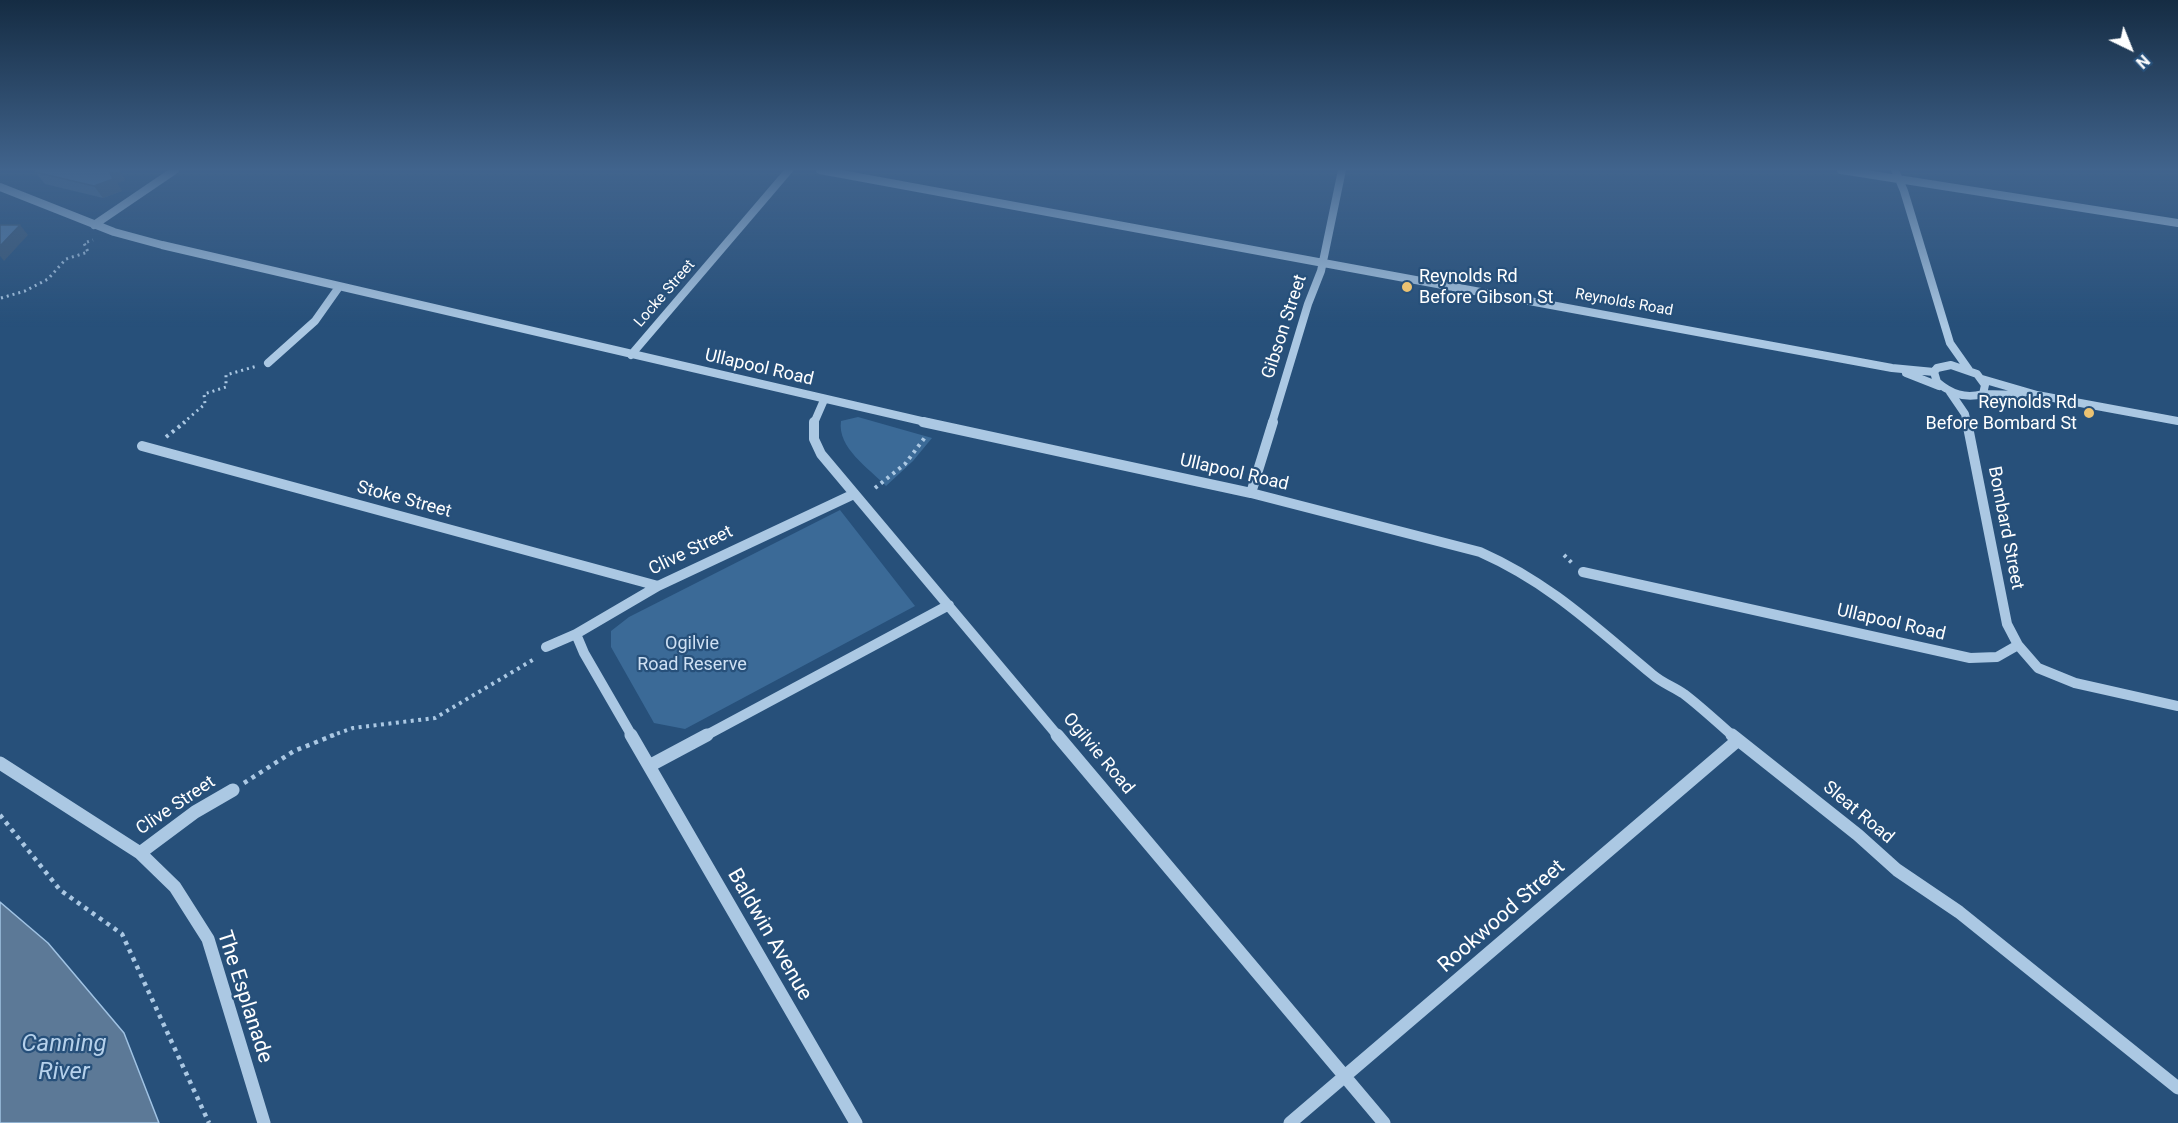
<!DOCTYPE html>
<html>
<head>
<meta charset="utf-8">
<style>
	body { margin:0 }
	#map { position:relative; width:2178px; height:1123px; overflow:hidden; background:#27507a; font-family:Roboto,sans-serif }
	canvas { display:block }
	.north { position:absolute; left:2100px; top:18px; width:60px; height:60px; -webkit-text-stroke:4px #27507a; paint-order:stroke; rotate:137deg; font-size:16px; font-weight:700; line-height:24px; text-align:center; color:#fff }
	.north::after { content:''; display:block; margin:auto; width:21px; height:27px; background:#fff; clip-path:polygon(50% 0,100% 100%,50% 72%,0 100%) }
</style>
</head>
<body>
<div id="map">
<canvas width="2178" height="1123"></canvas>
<div class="north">N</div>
</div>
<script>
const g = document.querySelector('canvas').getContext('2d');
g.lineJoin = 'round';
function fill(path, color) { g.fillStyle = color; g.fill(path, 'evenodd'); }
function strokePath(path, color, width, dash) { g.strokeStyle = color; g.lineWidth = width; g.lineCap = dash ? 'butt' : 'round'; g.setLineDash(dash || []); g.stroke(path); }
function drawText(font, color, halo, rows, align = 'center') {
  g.font = font + ' Roboto,sans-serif'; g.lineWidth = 4.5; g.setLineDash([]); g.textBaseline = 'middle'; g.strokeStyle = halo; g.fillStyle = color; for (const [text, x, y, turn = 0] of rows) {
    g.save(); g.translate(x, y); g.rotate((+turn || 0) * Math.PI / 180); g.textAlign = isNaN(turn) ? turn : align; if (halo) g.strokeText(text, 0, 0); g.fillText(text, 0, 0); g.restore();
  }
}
fill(new Path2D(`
	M 858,417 L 932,438 L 913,461 L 886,486 C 869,468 837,448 841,421 Z
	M 840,510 L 915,606 L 685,729 L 654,723 L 611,647 L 611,631 L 629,617 Z`), '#3b6a97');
const water = new Path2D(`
	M 0,902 L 48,943 L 124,1033 L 159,1123 L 0,1123 Z`);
fill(water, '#5c7997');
strokePath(water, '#a0c3e4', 1.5);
strokePath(new Path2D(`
	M 1,298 L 25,291 L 48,279 L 66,259 L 88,252 L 84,243 L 93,240
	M 183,423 L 205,404 L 204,394 L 226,387 L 226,375 L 257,366`), '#abc8e3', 3, [2, 4]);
strokePath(new Path2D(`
	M 166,437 L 185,422
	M 875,488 L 905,464 L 926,436
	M 1564,555 L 1572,563
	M 330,736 L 353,728 L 435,718 L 536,658`), '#abc8e3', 4, [3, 4.5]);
strokePath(new Path2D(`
	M 244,783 L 294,751 L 334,735
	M 0,815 L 60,890 L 122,934 L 209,1123`), '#abc8e3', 4.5, [4, 5]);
strokePath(new Path2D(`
	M 820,170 L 1892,368 L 1934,372
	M 1841,170 L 2178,223
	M 1895,170 L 1904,191 L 1950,343 L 1969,370
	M 0,187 L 114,232 L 162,245 L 930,423
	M 94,225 L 175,170
	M 631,355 L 789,170
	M 268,363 L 315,321 L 339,287
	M 1951,365 L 1977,374 L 1985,385 L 1983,394 C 1965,399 1951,394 1937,382 L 1934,372 L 1937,368 Z
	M 1906,373 L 1939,386
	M 1982,379 L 2037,395 L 2178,421
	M 1950,392 L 1965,414 L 1967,423
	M 1983,394 L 2022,395
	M 814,423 L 824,400
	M 1272,423 L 1308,304 L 1321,271 L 1342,170`), '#abc8e3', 8);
strokePath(new Path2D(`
	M 814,422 L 814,439 L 821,454 L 1058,736
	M 923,422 L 1251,493 L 1480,552 C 1550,583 1595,627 1653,675 C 1662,683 1674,687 1684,694 C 1701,707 1717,722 1733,736
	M 1967,422 L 2007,624 L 2018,645
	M 142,446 L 658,586
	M 1251,493 L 1273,422
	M 1583,572 L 1970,658 L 1997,657 L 2018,645 L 2038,668 L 2075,683 L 2178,706
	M 576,634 L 584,653 L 632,736
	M 546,647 L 576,634 L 658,586 L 854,494
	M 705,736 L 949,605`), '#abc8e3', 10);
strokePath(new Path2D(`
	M 631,735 L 856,1123
	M 1057,735 L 1384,1123
	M 1732,735 L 1858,835 L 1897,870 L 1959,912 L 2178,1088
	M 0,763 L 140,853 L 175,887 L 208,939 L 264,1123
	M 649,766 L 707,735
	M 140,853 L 195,812 L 233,790
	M 1290,1123 L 1738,740`), '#abc8e3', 13);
fill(new Path2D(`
	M 35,172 L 126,180 L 117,183 L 122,191 L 103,198 L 45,184 Z`), '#486b8f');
fill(new Path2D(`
	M 112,170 L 119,170 L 126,180 L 117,183 L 122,191 L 103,198 L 94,186 L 109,171 Z
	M 20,225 L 28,235 L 4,261 L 0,256 L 0,246 Z`), '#3b5774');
const building = new Path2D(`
	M 40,170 L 112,170 L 109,171 L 113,179 L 94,186 L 35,172 Z
	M 0,225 L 20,225 L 0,246 Z`);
fill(building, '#547ca6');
strokePath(building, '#3b5774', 1.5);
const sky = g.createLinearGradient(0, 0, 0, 327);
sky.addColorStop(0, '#152c43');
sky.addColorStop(0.52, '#41648d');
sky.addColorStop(1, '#41648d00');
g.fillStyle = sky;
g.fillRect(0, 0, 2178, 327);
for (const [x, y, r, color] of [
	[1407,287,6,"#ebc272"],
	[2089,413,6,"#ebc272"]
]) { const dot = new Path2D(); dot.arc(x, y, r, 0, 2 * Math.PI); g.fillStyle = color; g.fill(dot); strokePath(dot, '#27507a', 2); }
drawText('15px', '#fff', '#27507a', [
	["Locke Street",665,294,-49],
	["Reynolds Road",1624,303,10]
]);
drawText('18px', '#fff', '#27507a', [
	["Reynolds Rd",1419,277],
	["Before Gibson St",1419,298],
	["Reynolds Rd",2077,403,"right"],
	["Before Bombard St",2077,424,"right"]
], 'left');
drawText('18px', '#fff', '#27507a', [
	["Gibson Street",1285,327,-72],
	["Ullapool Road",759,368,13],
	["Ullapool Road",1234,473,13],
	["Stoke Street",404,500,15],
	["Bombard Street",2005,528,79],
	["Clive Street",691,551,-26],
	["Ullapool Road",1891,623,13],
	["Ogilvie Road",1098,754,50],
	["Clive Street",176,806,-34],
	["Sleat Road",1858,813,40]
]);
drawText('18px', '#cee0f3', '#27507a', [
	["Ogilvie",692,644],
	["Road Reserve",692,665]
]);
drawText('21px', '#fff', '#27507a', [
	["Rookwood Street",1502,917,-41],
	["Baldwin Avenue",769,935,60],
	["The Esplanade",244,997,72]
]);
drawText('italic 24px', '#b6d1eb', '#27507a', [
	["Canning",64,1045],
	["River",64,1073]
]);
</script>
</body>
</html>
